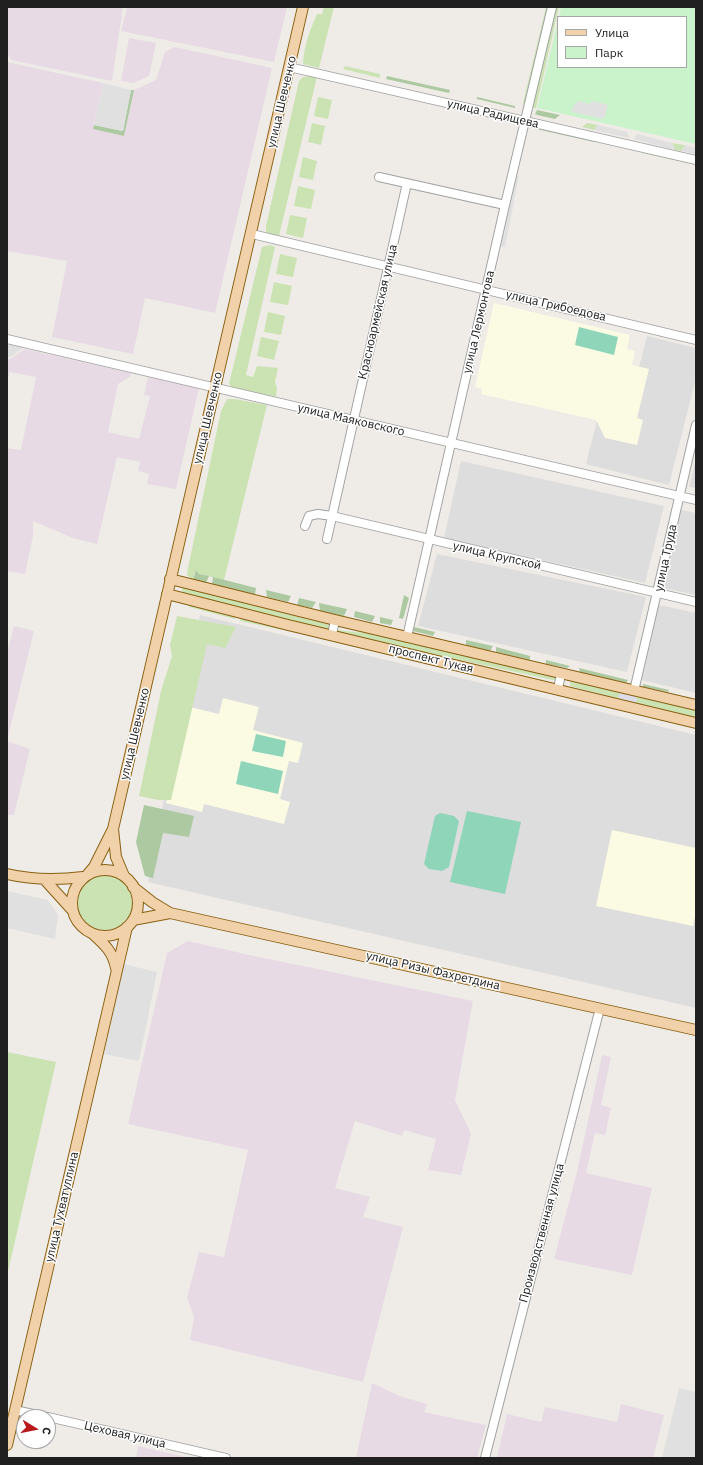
<!DOCTYPE html>
<html>
<head>
<meta charset="utf-8">
<style>
	body { margin:0 }
	#map { position:relative; width:703px; height:1465px; overflow:hidden; background:#efece7; font-family:"IBM Plex Sans",sans-serif }
	canvas { display:block }
	.frame { position:absolute; inset:0; border:8px solid #202020; pointer-events:none }
	.legend { position:absolute; left:557px; top:16px; width:130px; height:52px; box-sizing:border-box; background:#fff; border:1px solid #a6a6a6; margin:0; padding:5px 7px; list-style:none; font-size:12px; color:#202020 }
	.legend li { display:flex; align-items:center; gap:8px; height:20px }
	.legend b { width:20px; border:1px solid #a6a6a6 }
	.north { position:absolute; left:16px; top:1409px; width:40px; height:40px; box-sizing:border-box; background:#fff; border:1px solid #a6a6a6; border-radius:50%; rotate:100deg; font-size:11px; font-weight:700; line-height:16px; text-align:center; color:#202020 }
	.north::after { content:''; display:block; margin:auto; width:14px; height:18px; background:#b8181a; clip-path:polygon(50% 0,100% 100%,50% 72%,0 100%) }
</style>
</head>
<body>
<div id="map">
<canvas width="703" height="1465"></canvas>
<div class="frame"></div>
<ul class="legend">
<li><b style="height:5px;background:#f1d1aa"></b>Улица</li>
<li><b style="height:11px;background:#caf3cc"></b>Парк</li>
</ul>
<div class="north">С</div>
</div>
<script>
const g = document.querySelector('canvas').getContext('2d');
g.lineJoin = 'round';
function fill(path, color) { g.fillStyle = color; g.fill(path, 'evenodd'); }
function strokePath(path, color, width, dash) { g.strokeStyle = color; g.lineWidth = width; g.lineCap = dash ? 'butt' : 'round'; g.setLineDash(dash || []); g.stroke(path); }
function drawText(font, color, halo, rows, align = 'center') {
  g.font = font + ' "IBM Plex Sans",sans-serif'; g.lineWidth = 3; g.setLineDash([]); g.textBaseline = 'middle'; g.strokeStyle = halo; g.fillStyle = color; for (const [text, x, y, turn = 0] of rows) {
    g.save(); g.translate(x, y); g.rotate((+turn || 0) * Math.PI / 180); g.textAlign = isNaN(turn) ? turn : align; if (halo) g.strokeText(text, 0, 0); g.fillText(text, 0, 0); g.restore();
  }
}
fill(new Path2D(`
	M 647,336 L 696,348 L 696,378 L 669,485 L 586,464 L 609,373 L 636,379 Z
	M 696,459 L 696,488 L 689,487 Z
	M 461,461 L 664,506 L 645,583 L 444,538 Z
	M 681,510 L 696,513 L 696,595 L 664,588 Z
	M 437,554 L 646,597 L 627,672 L 418,626 Z
	M 659,605 L 696,613 L 696,693 L 642,680 Z
	M 200,615 L 696,735 L 696,1008 L 148,882 Z`), '#ddd');
fill(new Path2D(`
	M 7,7 L 123,7 L 112,81 L 11,60 L 7,52 Z
	M 127,7 L 287,7 L 274,62 L 121,31 Z
	M 129,38 L 156,43 L 149,76 L 133,83 L 121,81 Z
	M 175,47 L 272,68 L 215,313 L 145,298 L 133,354 L 52,337 L 67,261 L 7,251 L 7,62 L 103,83 L 93,129 L 124,136 L 134,90 L 156,80 L 165,52 Z
	M 25,349 L 131,373 L 130,377 L 118,384 L 108,432 L 139,439 L 150,396 L 144,395 L 148,377 L 199,388 L 176,489 L 147,484 L 149,474 L 138,471 L 140,462 L 117,457 L 97,544 L 73,538 L 33,521 L 33,536 L 25,574 L 7,571 L 7,448 L 21,450 L 36,377 L 10,372 L 7,380 L 7,359 L 10,359 Z
	M 14,626 L 34,631 L 7,741 L 30,749 L 14,815 L 7,815 L 7,653 Z
	M 188,941 L 254,956 L 473,1001 L 455,1100 L 471,1134 L 461,1175 L 428,1170 L 436,1139 L 404,1130 L 402,1136 L 355,1121 L 335,1188 L 370,1197 L 363,1217 L 403,1227 L 363,1382 L 190,1340 L 194,1317 L 187,1298 L 199,1252 L 224,1257 L 248,1150 L 128,1124 L 167,953 Z
	M 602,1055 L 611,1057 L 601,1105 L 611,1108 L 605,1135 L 595,1133 L 586,1173 L 652,1188 L 632,1275 L 554,1259 L 577,1172 Z
	M 372,1383 L 402,1397 L 427,1404 L 424,1412 L 486,1425 L 477,1458 L 356,1458 Z
	M 621,1404 L 664,1415 L 653,1458 L 497,1458 L 507,1414 L 541,1422 L 545,1407 L 617,1422 Z
	M 138,1446 L 189,1458 L 136,1458 Z`), '#e7dae5');
fill(new Path2D(`
	M 494,303 L 630,335 L 627,349 L 635,351 L 632,365 L 649,369 L 637,418 L 643,420 L 637,445 L 605,438 L 596,420 L 481,394 L 482,389 L 475,387 Z
	M 223,698 L 259,707 L 253,730 L 303,743 L 298,763 L 289,761 L 280,799 L 290,802 L 284,824 L 204,804 L 202,812 L 166,803 L 190,707 L 219,714 Z
	M 612,830 L 696,848 L 696,913 L 693,926 L 596,906 Z`), '#fbfbe4');
fill(new Path2D(`
	M 324,7 L 334,7 L 319,68 L 303,64 C 304,45 310,30 317,14 L 322,14 Z
	M 546,7 L 548,7 L 525,104 L 523,103 Z
	M 556,7 L 559,7 L 536,108 L 533,108 Z
	M 345,66 L 380,74 L 380,78 L 343,69 Z
	M 310,76 L 317,77 L 279,236 L 272,237 L 266,234 L 266,226 L 299,81 L 303,77 Z
	M 318,97 L 332,100 L 328,119 L 314,116 Z
	M 312,123 L 325,126 L 321,145 L 308,142 Z
	M 587,123 L 598,125 L 594,130 L 582,127 Z
	M 672,143 L 685,145 L 681,151 L 675,150 Z
	M 646,149 L 695,160 L 691,164 L 642,153 Z
	M 303,157 L 317,161 L 313,180 L 299,177 Z
	M 298,186 L 315,190 L 311,209 L 294,206 Z
	M 290,215 L 307,218 L 303,238 L 286,234 Z
	M 270,245 L 275,247 L 246,375 L 253,377 L 257,366 L 278,368 L 275,382 L 277,388 L 276,397 L 232,387 L 229,384 L 262,247 Z
	M 280,254 L 297,258 L 293,277 L 276,274 Z
	M 274,282 L 292,286 L 288,305 L 270,302 Z
	M 268,312 L 285,316 L 281,335 L 264,332 Z
	M 261,337 L 279,341 L 274,360 L 257,356 Z
	M 227,399 L 235,399 L 267,405 L 224,580 L 199,574 L 195,571 L 193,580 L 187,575 L 188,568 L 221,411 Z
	M 182,588 L 186,588 L 330,625 L 328,631 L 184,593 L 182,591 Z
	M 189,605 L 234,615 L 235,619 L 189,607 Z
	M 177,616 L 236,627 L 225,648 L 207,644 L 171,800 L 158,800 L 139,796 L 161,691 L 172,656 L 170,645 Z
	M 241,617 L 283,629 L 283,630 L 240,621 Z
	M 337,630 L 392,636 L 558,675 L 557,681 L 336,633 Z
	M 571,679 L 696,709 L 696,719 L 570,686 Z
	M77 902a28 28 0 1 1 56 0a28 28 0 1 1-56 0Z
	M 7,1052 L 56,1062 L 7,1276 Z`), '#cbe3b3');
fill(new Path2D(`
	M 387,76 L 450,90 L 449,93 L 386,79 Z
	M 131,90 L 134,90 L 124,136 L 93,129 L 94,125 L 123,131 Z
	M 477,97 L 515,106 L 515,108 L 477,99 Z
	M 537,110 L 560,115 L 555,119 L 537,115 L 535,114 Z
	M 532,123 L 596,138 L 594,142 L 532,128 Z
	M 196,570 L 199,574 L 209,576 L 206,583 L 193,580 Z
	M 213,577 L 256,588 L 255,595 L 212,584 Z
	M 266,590 L 291,596 L 288,602 L 267,597 Z
	M 404,595 L 409,598 L 403,619 L 399,618 Z
	M 299,598 L 316,602 L 312,608 L 297,605 Z
	M 319,603 L 347,609 L 344,616 L 320,611 Z
	M 355,611 L 375,616 L 372,622 L 354,617 Z
	M 380,617 L 393,620 L 391,625 L 380,623 Z
	M 414,627 L 435,632 L 433,636 L 413,631 Z
	M 466,640 L 493,646 L 490,651 L 466,646 Z
	M 496,647 L 530,656 L 530,660 L 496,652 Z
	M 546,660 L 570,666 L 567,668 L 546,664 Z
	M 579,668 L 628,680 L 626,683 L 580,672 Z
	M 643,684 L 669,690 L 668,692 L 643,687 Z
	M 144,805 L 194,816 L 189,837 L 163,833 L 153,878 L 145,876 L 136,842 Z`), '#adc9a1');
fill(new Path2D(`
	M 561,7 L 696,7 L 696,144 L 537,108 L 558,20 L 558,67 L 686,67 L 686,17 L 559,17 Z`), '#caf3cc');
fill(new Path2D(`
	M 579,327 L 618,337 L 614,355 L 575,345 Z
	M 256,734 L 286,741 L 283,757 L 252,751 Z
	M 241,761 L 283,771 L 278,794 L 236,784 Z
	M 467,811 L 521,822 L 505,894 L 450,882 Z
	M 440,813 L 454,816 L 459,821 L 449,867 L 442,871 L 429,869 L 424,864 L 435,816 Z`), '#8ed5b9');
fill(new Path2D(`
	M 103,83 L 131,90 L 123,131 L 94,125 Z
	M 578,101 L 589,104 L 593,101 L 608,105 L 604,119 L 572,112 L 573,107 Z
	M 598,125 L 627,132 L 629,138 L 594,130 Z
	M 637,134 L 672,143 L 675,150 L 634,139 Z
	M 685,145 L 696,148 L 696,154 L 681,151 Z
	M 515,175 L 519,176 L 505,247 L 500,246 Z
	M 7,342 L 26,346 L 10,357 L 7,357 Z
	M 7,891 L 48,900 L 58,915 L 55,939 L 7,928 Z
	M 123,964 L 157,972 L 139,1061 L 104,1054 Z
	M 679,1388 L 696,1392 L 696,1458 L 662,1458 Z`), '#e0e0e0');
fill(new Path2D(`
	M 620,691 L 638,695 L 636,703 L 618,699 Z`), '#dbdce5');
const minor = new Path2D(`
	M 289,67 L 696,160
	M 379,177 L 505,205
	M 252,234 L 696,340
	M 7,339 L 696,500
	M 305,526 L 309,516 L 318,514 L 332,516 L 696,602
	M 327,539 L 407,183
	M 332,635 L 335,620
	M 407,637 L 505,205 L 552,7
	M 558,689 L 561,674
	M 634,691 L 696,425
	M 15,1410 L 46,1417
	M 48,1417 L 226,1458
	M 485,1458 L 600,1008`);
const major = new Path2D(`
	M 170,579 L 335,620 L 696,705
	M 167,594 L 288,625 L 696,723
	M 113,829 L 116,857 L 124,876
	M72 903a33 33 0 1 1 66 0a33 33 0 1 1-66 0Z
	M 7,874 C 32,880 58,880 83,877
	M 88,874 L 94,867 L 113,829 L 303,7
	M 44,879 L 73,911
	M 133,887 L 152,902 L 170,913 L 696,1030
	M 133,920 L 170,913
	M 93,934 C 105,945 113,952 116,968
	M 7,1445 L 127,927`);
strokePath(minor, '#a1a1a1', 10);
strokePath(major, '#896012', 12);
strokePath(minor, '#fff', 8);
strokePath(major, '#f1d1aa', 10);
drawText('12px', '#202020', '#fff', [
	["улица Шевченко",282,102,-77],
	["улица Радищева",493,114,13],
	["улица Грибоедова",556,306,13],
	["Красноармейская улица",378,312,-77],
	["улица Лермонтова",479,322,-77],
	["улица Шевченко",208,418,-77],
	["улица Маяковского",351,420,13],
	["улица Крупской",497,556,13],
	["улица Труда",666,558,-78],
	["проспект Тукая",431,659,14],
	["улица Шевченко",135,734,-77],
	["улица Ризы Фахретдина",433,971,13],
	["улица Тухватуллина",62,1207,-77],
	["Производственная улица",542,1233,-75],
	["Цеховая улица",125,1435,13]
]);
</script>
</body>
</html>
